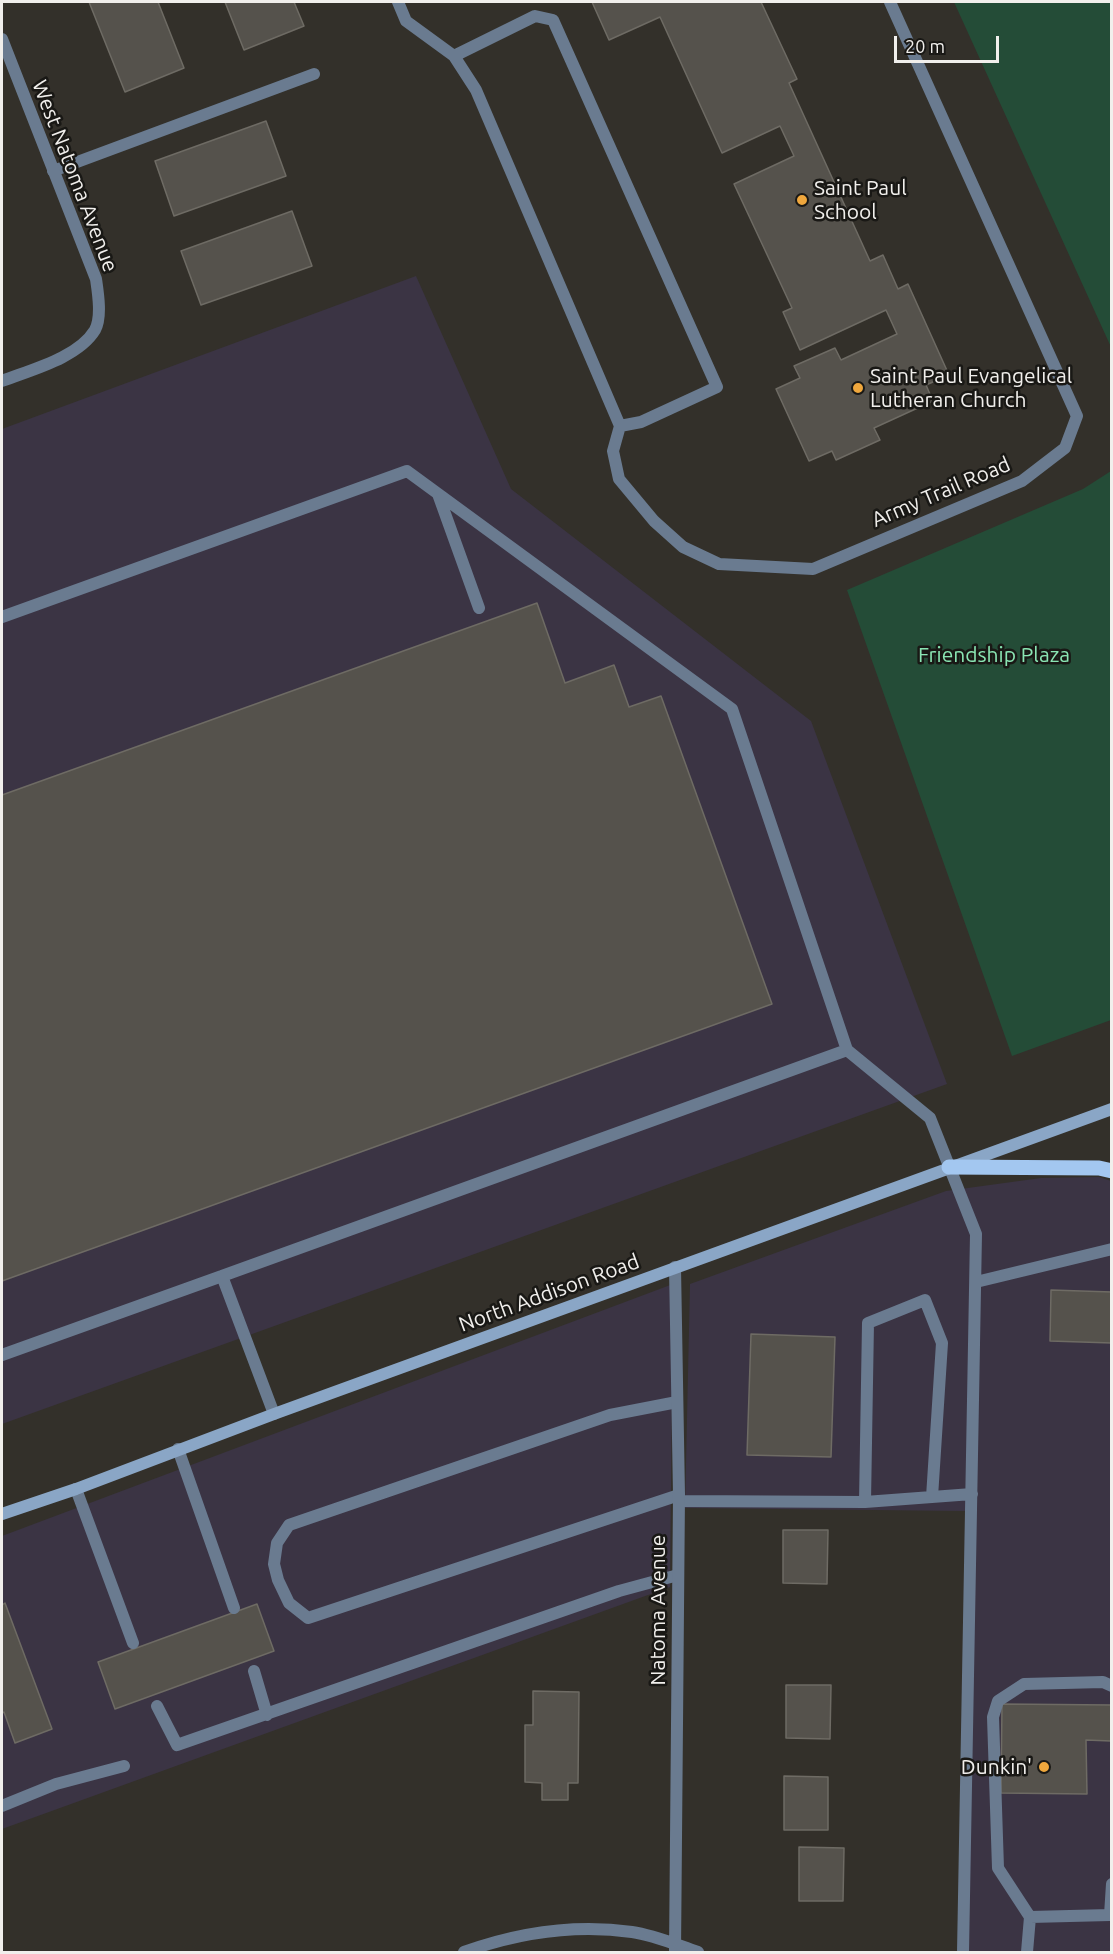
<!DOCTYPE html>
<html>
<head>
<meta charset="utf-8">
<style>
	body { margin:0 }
	#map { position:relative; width:1113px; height:1954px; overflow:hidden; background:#33302a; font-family:Ubuntu,sans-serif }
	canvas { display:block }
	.frame { position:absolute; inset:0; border:3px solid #f1efec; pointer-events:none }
	.scale { position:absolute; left:894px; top:36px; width:105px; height:27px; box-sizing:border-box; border:3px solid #f1efec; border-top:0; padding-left:8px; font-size:18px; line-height:21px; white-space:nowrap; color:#f1efec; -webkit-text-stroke:4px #191815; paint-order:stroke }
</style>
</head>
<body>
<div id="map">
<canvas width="1113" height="1954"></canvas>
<div class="frame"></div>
<div class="scale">20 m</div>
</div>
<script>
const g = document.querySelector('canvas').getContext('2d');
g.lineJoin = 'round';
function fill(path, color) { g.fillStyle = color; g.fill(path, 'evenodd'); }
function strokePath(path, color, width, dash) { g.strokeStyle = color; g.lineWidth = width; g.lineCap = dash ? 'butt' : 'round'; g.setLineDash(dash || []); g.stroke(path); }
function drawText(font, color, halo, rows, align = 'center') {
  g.font = font + ' Ubuntu,sans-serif'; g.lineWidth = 5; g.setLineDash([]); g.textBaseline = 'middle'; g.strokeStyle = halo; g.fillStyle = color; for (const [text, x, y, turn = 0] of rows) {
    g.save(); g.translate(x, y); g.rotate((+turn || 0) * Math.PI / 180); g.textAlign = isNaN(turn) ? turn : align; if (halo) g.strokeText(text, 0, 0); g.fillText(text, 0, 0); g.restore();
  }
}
fill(new Path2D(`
	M 416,276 L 511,489 L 811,721 L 947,1084 L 2,1424 L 2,429 Z
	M 1099,1177 L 1111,1181 L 1111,1952 L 963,1952 L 965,1511 L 685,1508 L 690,1284 L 946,1191 L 1041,1178 Z
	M 673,1284 L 670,1587 L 2,1829 L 2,1536 Z`), '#3b3444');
fill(new Path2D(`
	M 954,2 L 1111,2 L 1111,347 Z
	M 1111,471 L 1111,1020 L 1012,1056 L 847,590 L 1083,489 Z`), '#244c37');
const building = new Path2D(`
	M 89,2 L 158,2 L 184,68 L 125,92 Z
	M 225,2 L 294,2 L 304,26 L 244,50 Z
	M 592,2 L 761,2 L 797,79 L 789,83 L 870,261 L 883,255 L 898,289 L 908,284 L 949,375 L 926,385 L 933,401 L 874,428 L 880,440 L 836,460 L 832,451 L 809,461 L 776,389 L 800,378 L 794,366 L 835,348 L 841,360 L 897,334 L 886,310 L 800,350 L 783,312 L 792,308 L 734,184 L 794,156 L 780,126 L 722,153 L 660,17 L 609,40 Z
	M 266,121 L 286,176 L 174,216 L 155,161 Z
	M 292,211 L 312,266 L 201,305 L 181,251 Z
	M 537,603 L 565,683 L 614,665 L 629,707 L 661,696 L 772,1004 L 2,1281 L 2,795 Z
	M 1051,1290 L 1112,1292 L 1112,1343 L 1050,1341 Z
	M 751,1334 L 835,1337 L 831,1457 L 747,1455 Z
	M 783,1530 L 828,1530 L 827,1584 L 783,1583 Z
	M 5,1603 L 52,1729 L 15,1743 L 4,1712 L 2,1713 L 2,1605 Z
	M 257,1604 L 274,1651 L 115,1709 L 98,1662 Z
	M 786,1685 L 831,1685 L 830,1739 L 786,1738 Z
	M 533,1691 L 579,1692 L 578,1783 L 568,1783 L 568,1800 L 542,1800 L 542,1783 L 525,1782 L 525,1725 L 533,1725 Z
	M 1002,1704 L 1112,1705 L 1111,1741 L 1086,1740 L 1087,1794 L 1001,1793 Z
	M 784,1776 L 828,1777 L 828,1830 L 784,1830 Z
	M 799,1847 L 844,1848 L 843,1901 L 799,1901 Z`);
fill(building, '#55524c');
strokePath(building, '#6e6b64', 1.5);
strokePath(new Path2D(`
	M 398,2 L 406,21 L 454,56 L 476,90 L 620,426 L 641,422 L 717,387 L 553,20 L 535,16 L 454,56
	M 53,171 L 314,74
	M 620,426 L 613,451 L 619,479 L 654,521 L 683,547 L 719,564 L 813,569 L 1022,481 L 1065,448 L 1077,416 L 890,2
	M 438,494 L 479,608
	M 2,617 L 407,471 L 732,709 L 847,1050 L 930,1118 L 976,1234 L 963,1952
	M 976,1282 L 1112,1249
	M 2,1355 L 222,1276
	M 677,1402 L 610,1415 L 289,1525 L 277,1543 L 274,1564 L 278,1580 L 289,1603 L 308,1618 L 679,1495
	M 274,1414 L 222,1276 L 847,1050
	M 178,1449 L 234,1608
	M 76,1489 L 133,1643
	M 679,1501 L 865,1502 L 972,1494
	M 865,1502 L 868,1323 L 925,1300 L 942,1343 L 932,1497
	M 254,1671 L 267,1715
	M 157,1706 L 177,1745 L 619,1591 L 678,1575
	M 2,1806 L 56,1784 L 124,1766
	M 1030,1917 L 998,1868 L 993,1717 L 998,1701 L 1024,1684 L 1103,1682 L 1112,1686
	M 1027,1952 L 1030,1917 L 1110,1915 L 1112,1884`), '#6a7b90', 12);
strokePath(new Path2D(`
	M 2,39 L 96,279 C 98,293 102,317 95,330 C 78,358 30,370 2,381
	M 675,1267 L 679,1495 L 675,1952
	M 464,1952 C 517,1933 575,1924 632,1932 C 654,1935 677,1945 698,1952`), '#6a7b90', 12);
strokePath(new Path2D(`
	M 2,1514 L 76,1489 L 274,1414 L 1112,1109`), '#8aa6c6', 12);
strokePath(new Path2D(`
	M 949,1167 L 1099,1168 L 1112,1171`), '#a3c7f0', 15);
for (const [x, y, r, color] of [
	[802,200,6,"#efa73d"],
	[858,388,6,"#efa73d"],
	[1044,1767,6,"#efa73d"]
]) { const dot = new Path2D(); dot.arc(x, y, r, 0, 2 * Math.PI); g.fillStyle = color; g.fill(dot); strokePath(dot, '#191815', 2); }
drawText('21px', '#f1efec', '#191815', [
	["West Natoma Avenue",75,176,69],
	["Army Trail Road",941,492,-23],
	["North Addison Road",549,1293,-20],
	["Natoma Avenue",658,1610,-90]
]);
drawText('21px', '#f1efec', '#191815', [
	["Saint Paul",814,188],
	["School",814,212],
	["Saint Paul Evangelical",870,376],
	["Lutheran Church",870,400],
	["Dunkin'",1032,1767,"right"]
], 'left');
drawText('21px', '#8ae5b3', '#191815', [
	["Friendship Plaza",994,655]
]);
</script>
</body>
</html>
